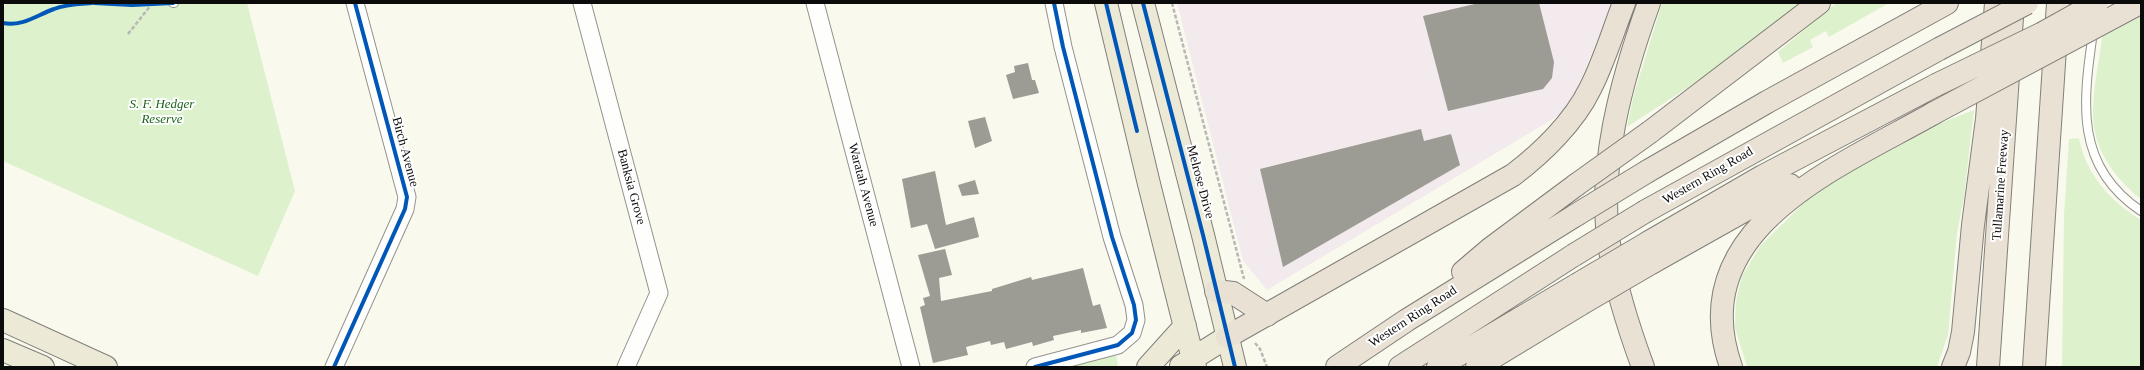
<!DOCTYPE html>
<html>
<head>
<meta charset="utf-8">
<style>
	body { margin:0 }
	#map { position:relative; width:2144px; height:370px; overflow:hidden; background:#faf9ee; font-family:"Times New Roman",serif }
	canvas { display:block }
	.frame { position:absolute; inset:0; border:4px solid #0b0b0b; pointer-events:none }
</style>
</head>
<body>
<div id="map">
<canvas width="2144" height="370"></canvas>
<div class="frame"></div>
</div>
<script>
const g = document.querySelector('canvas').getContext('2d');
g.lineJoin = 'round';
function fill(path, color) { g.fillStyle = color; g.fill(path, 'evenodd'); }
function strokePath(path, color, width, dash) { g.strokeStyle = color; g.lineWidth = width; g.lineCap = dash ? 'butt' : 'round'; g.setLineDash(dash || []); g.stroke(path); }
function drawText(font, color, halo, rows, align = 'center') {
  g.font = font + ' "Times New Roman",serif'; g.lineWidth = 4; g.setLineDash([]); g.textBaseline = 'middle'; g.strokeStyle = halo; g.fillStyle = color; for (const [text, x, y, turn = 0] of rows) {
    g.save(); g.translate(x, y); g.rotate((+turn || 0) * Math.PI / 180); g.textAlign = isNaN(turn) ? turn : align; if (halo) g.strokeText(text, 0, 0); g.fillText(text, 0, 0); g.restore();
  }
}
fill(new Path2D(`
	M 1177,3 L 1613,3 L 1568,110 L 1267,290 L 1243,261 Z`), '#f2eaec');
fill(new Path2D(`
	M 6,3 L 247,3 L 295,191 L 258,276 L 3,161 L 3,10 Z
	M 1662,3 L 1803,3 L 1759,41 L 1627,127 L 1634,94 Z
	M 1836,3 L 1889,3 L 1829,37 L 1826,31 L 1810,40 L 1813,47 L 1783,63 L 1778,52 Z
	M 2141,16 L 2141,199 C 2120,183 2100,158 2095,132 C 2089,106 2099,63 2102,37 Z
	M 1974,110 L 1964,197 L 1957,233 L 1948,335 L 1937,367 L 1747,367 L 1735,328 L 1736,301 L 1742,276 L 1761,245 L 1810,197 L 1877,154 L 1933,126 Z
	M 2079,138 C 2085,173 2111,202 2141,220 L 2141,367 L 2062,367 L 2064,215 L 2069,139 Z
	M 1116,354 L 1118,367 L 1068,367 Z`), '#ddf1cd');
fill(new Path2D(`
	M 1479,3 L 1539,3 L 1554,62 L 1552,78 L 1543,89 L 1448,111 L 1423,16 Z
	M 1028,63 L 1032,80 L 1035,80 L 1039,93 L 1013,99 L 1006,75 L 1015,72 L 1014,66 Z
	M 985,117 L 992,141 L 975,148 L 968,121 Z
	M 1421,129 L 1424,141 L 1451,134 L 1460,165 L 1283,267 L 1260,169 Z
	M 935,171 L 946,225 L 974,217 L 979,237 L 935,249 L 927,224 L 911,228 L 902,179 Z
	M 975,180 L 979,194 L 962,196 L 958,185 Z
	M 945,249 L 952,275 L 939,278 L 941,301 L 992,291 L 992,289 L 1031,277 L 1032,280 L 1083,268 L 1093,306 L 1100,304 L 1107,328 L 1081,333 L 1081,330 L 1053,336 L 1054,340 L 1033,346 L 1032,342 L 1006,349 L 1004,342 L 991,345 L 990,341 L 966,347 L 968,355 L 933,363 L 920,307 L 925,305 L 923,298 L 930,296 L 918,255 Z`), '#9c9b94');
const service = new Path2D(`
	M 173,3 L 174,3
	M 2093,32 C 2083,102 2074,166 2141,211`);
const minor = new Path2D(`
	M 582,3 L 659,293 L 626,367
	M 815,3 L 911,367
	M 334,367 L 405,209 L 407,197 L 355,3
	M 1035,367 L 1118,345 L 1132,333 L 1136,320 L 1134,305 L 1112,237 L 1063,47 L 1054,3`);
const primary = new Path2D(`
	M 1106,3 L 1149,184 L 1195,367
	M 1143,3 L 1203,235 L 1235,367
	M 3,320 L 106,367
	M 3,350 L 43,367
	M 1181,366 L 1227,337
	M 1148,367 L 1185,326`);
const motorway = new Path2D(`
	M 1650,132 L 1819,3
	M 1648,171 L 1767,102 L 1947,3
	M 1646,211 L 1939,49
	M 1649,242 L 1763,176 L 1936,85
	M 1653,262 L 1790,185
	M 1463,272 L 1490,249 L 1576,185
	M 1216,291 L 1233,293 L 1267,315
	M 1227,337 L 1513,175 C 1542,153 1574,122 1590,89 C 1604,62 1613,31 1624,3
	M 1337,367 L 1407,320 L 1576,215
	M 1400,367 L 1574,255
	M 1438,367 L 1578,284
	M 1477,367 L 1581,304
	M 1643,367 C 1629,329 1616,290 1610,250 C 1596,170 1622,78 1649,3
	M 1731,367 C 1682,228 1839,167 1934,113
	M 1953,367 L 1959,352 L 1963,332 L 1973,225 L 1987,119 L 1996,3
	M 1988,367 L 2013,3
	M 2034,367 L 2058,3`);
strokePath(service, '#93928d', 10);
strokePath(minor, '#93928d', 19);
strokePath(primary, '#807f7a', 24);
strokePath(motorway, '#807f7a', 24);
strokePath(new Path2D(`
	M 1172,3 L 1244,279
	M 128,34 L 151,5
	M 1255,343 L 1260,349 L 1267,367`), '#b7b7b5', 2.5, [4, 2]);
strokePath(service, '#fefefc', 8);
strokePath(minor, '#fefefc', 17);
strokePath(primary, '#ecead6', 22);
strokePath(motorway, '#e9e1d3', 22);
const motorwayBridge = new Path2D(`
	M 1939,49 L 2027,3
	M 1936,85 L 2041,34 L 2097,3
	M 1934,113 L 2140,3
	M 1576,185 L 1650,132
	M 1576,215 L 1648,171
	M 1574,255 L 1646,211
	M 1578,284 L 1649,242
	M 1581,304 L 1653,262`);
strokePath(motorwayBridge, '#807f7a', 24, []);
strokePath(motorwayBridge, '#e9e1d3', 22);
strokePath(new Path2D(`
	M 94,3 L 132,5 L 173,3
	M 1106,3 L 1137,131
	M 1143,3 L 1203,235 L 1235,367
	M 3,23 C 22,27 37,15 54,9 C 66,4 79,4 92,3
	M 334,367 L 405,209 L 407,197 L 355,3
	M 1035,367 L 1118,345 L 1132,333 L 1136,320 L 1134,305 L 1112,237 L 1063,47 L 1054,3`), '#0057b8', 4);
drawText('italic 13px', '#1d641a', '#fff', [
	["S. F. Hedger",162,105],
	["Reserve",162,120]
]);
drawText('13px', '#0b0b0b', '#fff', [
	["Birch Avenue",405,152,75],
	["Western Ring Road",1708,176,-30],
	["Melrose Drive",1200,182,75],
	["Waratah Avenue",863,185,75],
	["Tullamarine Freeway",2001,185,-86],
	["Banksia Grove",631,187,75],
	["Western Ring Road",1413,317,-33]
]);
</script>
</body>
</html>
